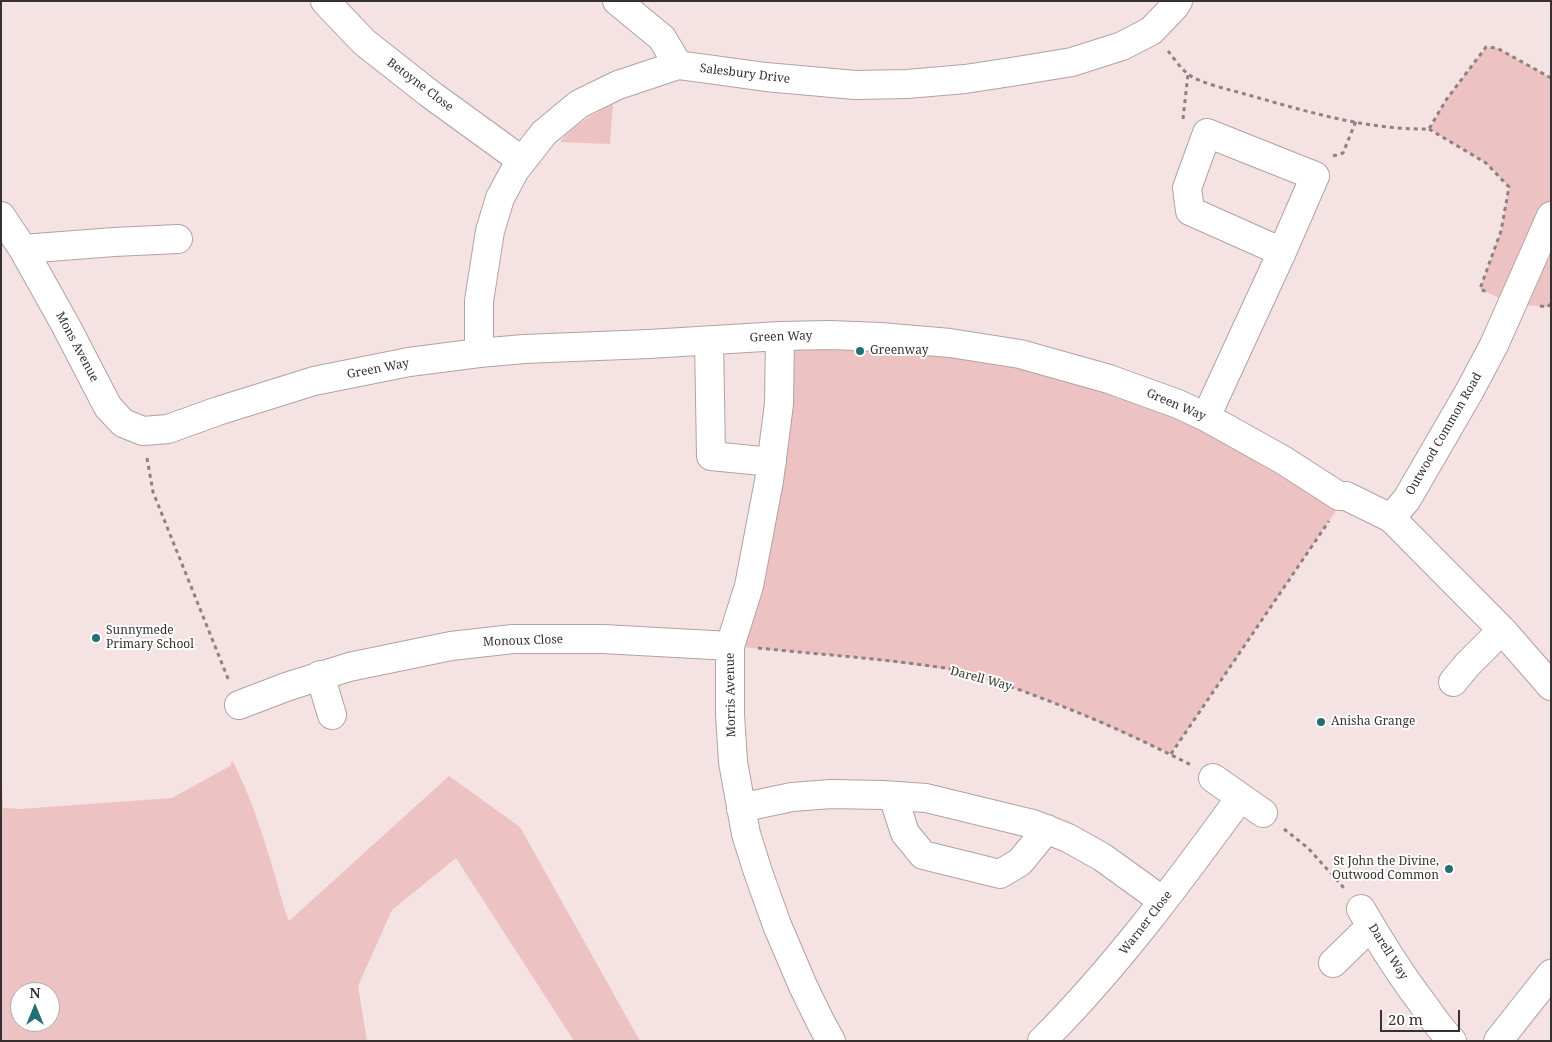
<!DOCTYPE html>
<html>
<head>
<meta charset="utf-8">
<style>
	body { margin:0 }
	#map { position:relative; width:1552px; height:1042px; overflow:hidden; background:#f5e2e2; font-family:"Noto Serif",serif }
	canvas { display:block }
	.frame { position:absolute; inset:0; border:2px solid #373030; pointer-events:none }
	.north { position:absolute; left:10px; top:982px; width:50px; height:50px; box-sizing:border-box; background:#fff; border:1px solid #afacac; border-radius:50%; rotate:0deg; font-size:14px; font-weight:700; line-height:20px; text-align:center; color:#373030 }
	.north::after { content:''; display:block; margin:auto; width:18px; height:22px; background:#246f73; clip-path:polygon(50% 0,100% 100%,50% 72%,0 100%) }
	.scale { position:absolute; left:1380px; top:1010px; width:80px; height:22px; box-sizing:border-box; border:2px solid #373030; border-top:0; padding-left:6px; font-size:15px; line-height:18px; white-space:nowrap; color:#373030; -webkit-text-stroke:4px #fff; paint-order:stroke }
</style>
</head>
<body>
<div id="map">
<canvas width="1552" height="1042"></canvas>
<div class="frame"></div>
<div class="north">N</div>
<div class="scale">20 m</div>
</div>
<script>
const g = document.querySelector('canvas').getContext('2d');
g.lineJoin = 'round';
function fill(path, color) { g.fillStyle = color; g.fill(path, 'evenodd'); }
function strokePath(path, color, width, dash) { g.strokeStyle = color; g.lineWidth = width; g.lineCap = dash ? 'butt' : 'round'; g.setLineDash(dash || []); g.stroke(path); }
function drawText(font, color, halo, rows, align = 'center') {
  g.font = font + ' "Noto Serif",serif'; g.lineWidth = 4; g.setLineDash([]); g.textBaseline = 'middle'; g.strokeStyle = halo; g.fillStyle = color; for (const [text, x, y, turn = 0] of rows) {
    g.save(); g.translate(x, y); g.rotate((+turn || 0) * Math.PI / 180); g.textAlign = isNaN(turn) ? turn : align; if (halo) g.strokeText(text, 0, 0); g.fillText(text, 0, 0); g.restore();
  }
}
fill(new Path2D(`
	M 1486,47 L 1497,48 L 1551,78 L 1551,304 L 1547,307 L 1512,304 L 1480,289 L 1501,231 L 1509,187 L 1486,163 L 1429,129 L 1446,100 Z
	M 613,104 L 610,144 L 560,142 C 573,124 594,114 613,104 Z
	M 830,335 L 1109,379 L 1346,496 L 1171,754 L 1072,710 L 1012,687 L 959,671 L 861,658 L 730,646 L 780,336 Z
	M 232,760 C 250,794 262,832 273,869 C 279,887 282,904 289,921 L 449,776 L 520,827 L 640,1041 L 574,1041 L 456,858 L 392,910 L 358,986 L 367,1041 L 1,1041 L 1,766 L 3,808 L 21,809 L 172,798 L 230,766 ZM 20,992 L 50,992 L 50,1022 L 20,1022 Z`), '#edc2c2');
const minor = new Path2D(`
	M 325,1 L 364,42 L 430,94 L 521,160
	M 617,1 L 662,38 L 678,65
	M 1,216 L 23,249 L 66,326 L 108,407 L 123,423 L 143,431 L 168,429 L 218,411 L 314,381 L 409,362 L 479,353 L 524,349 L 649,344 L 780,336 L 830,335 L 880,337 L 950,343 L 1020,354 L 1109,379 L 1178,404 L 1206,417 L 1283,460 L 1339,496 L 1346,496 L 1391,518 L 1502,630 L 1551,686
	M 23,249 L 114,242 L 178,239
	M 780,336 L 779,404 L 769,481 L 749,586 L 730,646 L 730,714 L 733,762 L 746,834 L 758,872 L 777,925 L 803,986 L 820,1021 L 831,1041
	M 709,341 L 711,456 L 772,462
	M 479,353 L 479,301 L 490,231 L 500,198 L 515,170 L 544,133 L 579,104 L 618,85 L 678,65 L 766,77 L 855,85 L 907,84 L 965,79 L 1011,72 L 1072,62 L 1122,46 L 1151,31 L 1175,6 L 1178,1
	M 1206,417 L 1282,252 L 1315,176 L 1207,133 L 1187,188 L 1190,211 L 1282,252
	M 1391,518 L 1407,499 L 1469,392 L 1494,345 L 1551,216
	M 320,675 L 332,715
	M 1453,682 L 1467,665 L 1502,630
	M 239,705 L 286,687 L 349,667 L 451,646 L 513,639 L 603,639 L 730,646
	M 1213,778 L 1263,813
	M 893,796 L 905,833 L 923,855 L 1000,874 L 1020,862 L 1047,829
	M 741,809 L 754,805 L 792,797 L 831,794 L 883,795 L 926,798 L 1033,824 L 1068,838 L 1102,857 L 1163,901
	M 1361,909 C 1380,942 1400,974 1423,1004 C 1432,1017 1441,1030 1452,1041
	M 1333,963 L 1371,926
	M 1042,1041 C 1116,967 1178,883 1240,798
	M 1498,1041 L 1551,974`);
strokePath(minor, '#b3a2a2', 30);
strokePath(new Path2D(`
	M 1168,51 C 1174,58 1180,68 1188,74 C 1199,83 1231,90 1245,94 C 1305,111 1366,130 1429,129 L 1446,100 L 1486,47 L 1497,48 L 1551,78
	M 1183,119 L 1188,74
	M 1429,129 L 1486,163 L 1509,187 L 1501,231 L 1480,289 L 1489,293
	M 1333,156 L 1343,153 L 1356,121
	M 1540,306 L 1547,307 L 1551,304
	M 147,458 L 153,492 L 229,681
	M 758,648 C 824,655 891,659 957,670 C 981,675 1012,687 1036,696 C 1089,716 1141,739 1191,765
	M 1171,754 L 1329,521
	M 1284,829 L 1308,848 L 1345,889`), '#8e8181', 3, [4, 4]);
strokePath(minor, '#fff', 28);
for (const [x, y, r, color] of [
	[860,351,5,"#246f73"],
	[96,638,5,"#246f73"],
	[1321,722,5,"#246f73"],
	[1449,869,5,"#246f73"]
]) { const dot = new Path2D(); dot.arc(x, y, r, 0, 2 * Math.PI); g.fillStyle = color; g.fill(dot); strokePath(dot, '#fff', 2); }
drawText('12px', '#373030', '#fff', [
	["Salesbury Drive",745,74,7],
	["Betoyne Close",420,85,37],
	["Green Way",781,337,-2],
	["Mons Avenue",77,347,62],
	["Green Way",378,369,-11],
	["Green Way",1176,405,23],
	["Outwood Common Road",1444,434,-60],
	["Monoux Close",523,641,-2],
	["Darell Way",981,679,15],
	["Morris Avenue",731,695,-91],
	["Warner Close",1146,923,-52],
	["Darell Way",1388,952,58]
]);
drawText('12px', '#373030', '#fff', [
	["Greenway",870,351],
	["Sunnymede",106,631],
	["Primary School",106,645],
	["Anisha Grange",1331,722],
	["St John the Divine,",1439,862,"right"],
	["Outwood Common",1439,876,"right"]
], 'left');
</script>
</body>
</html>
